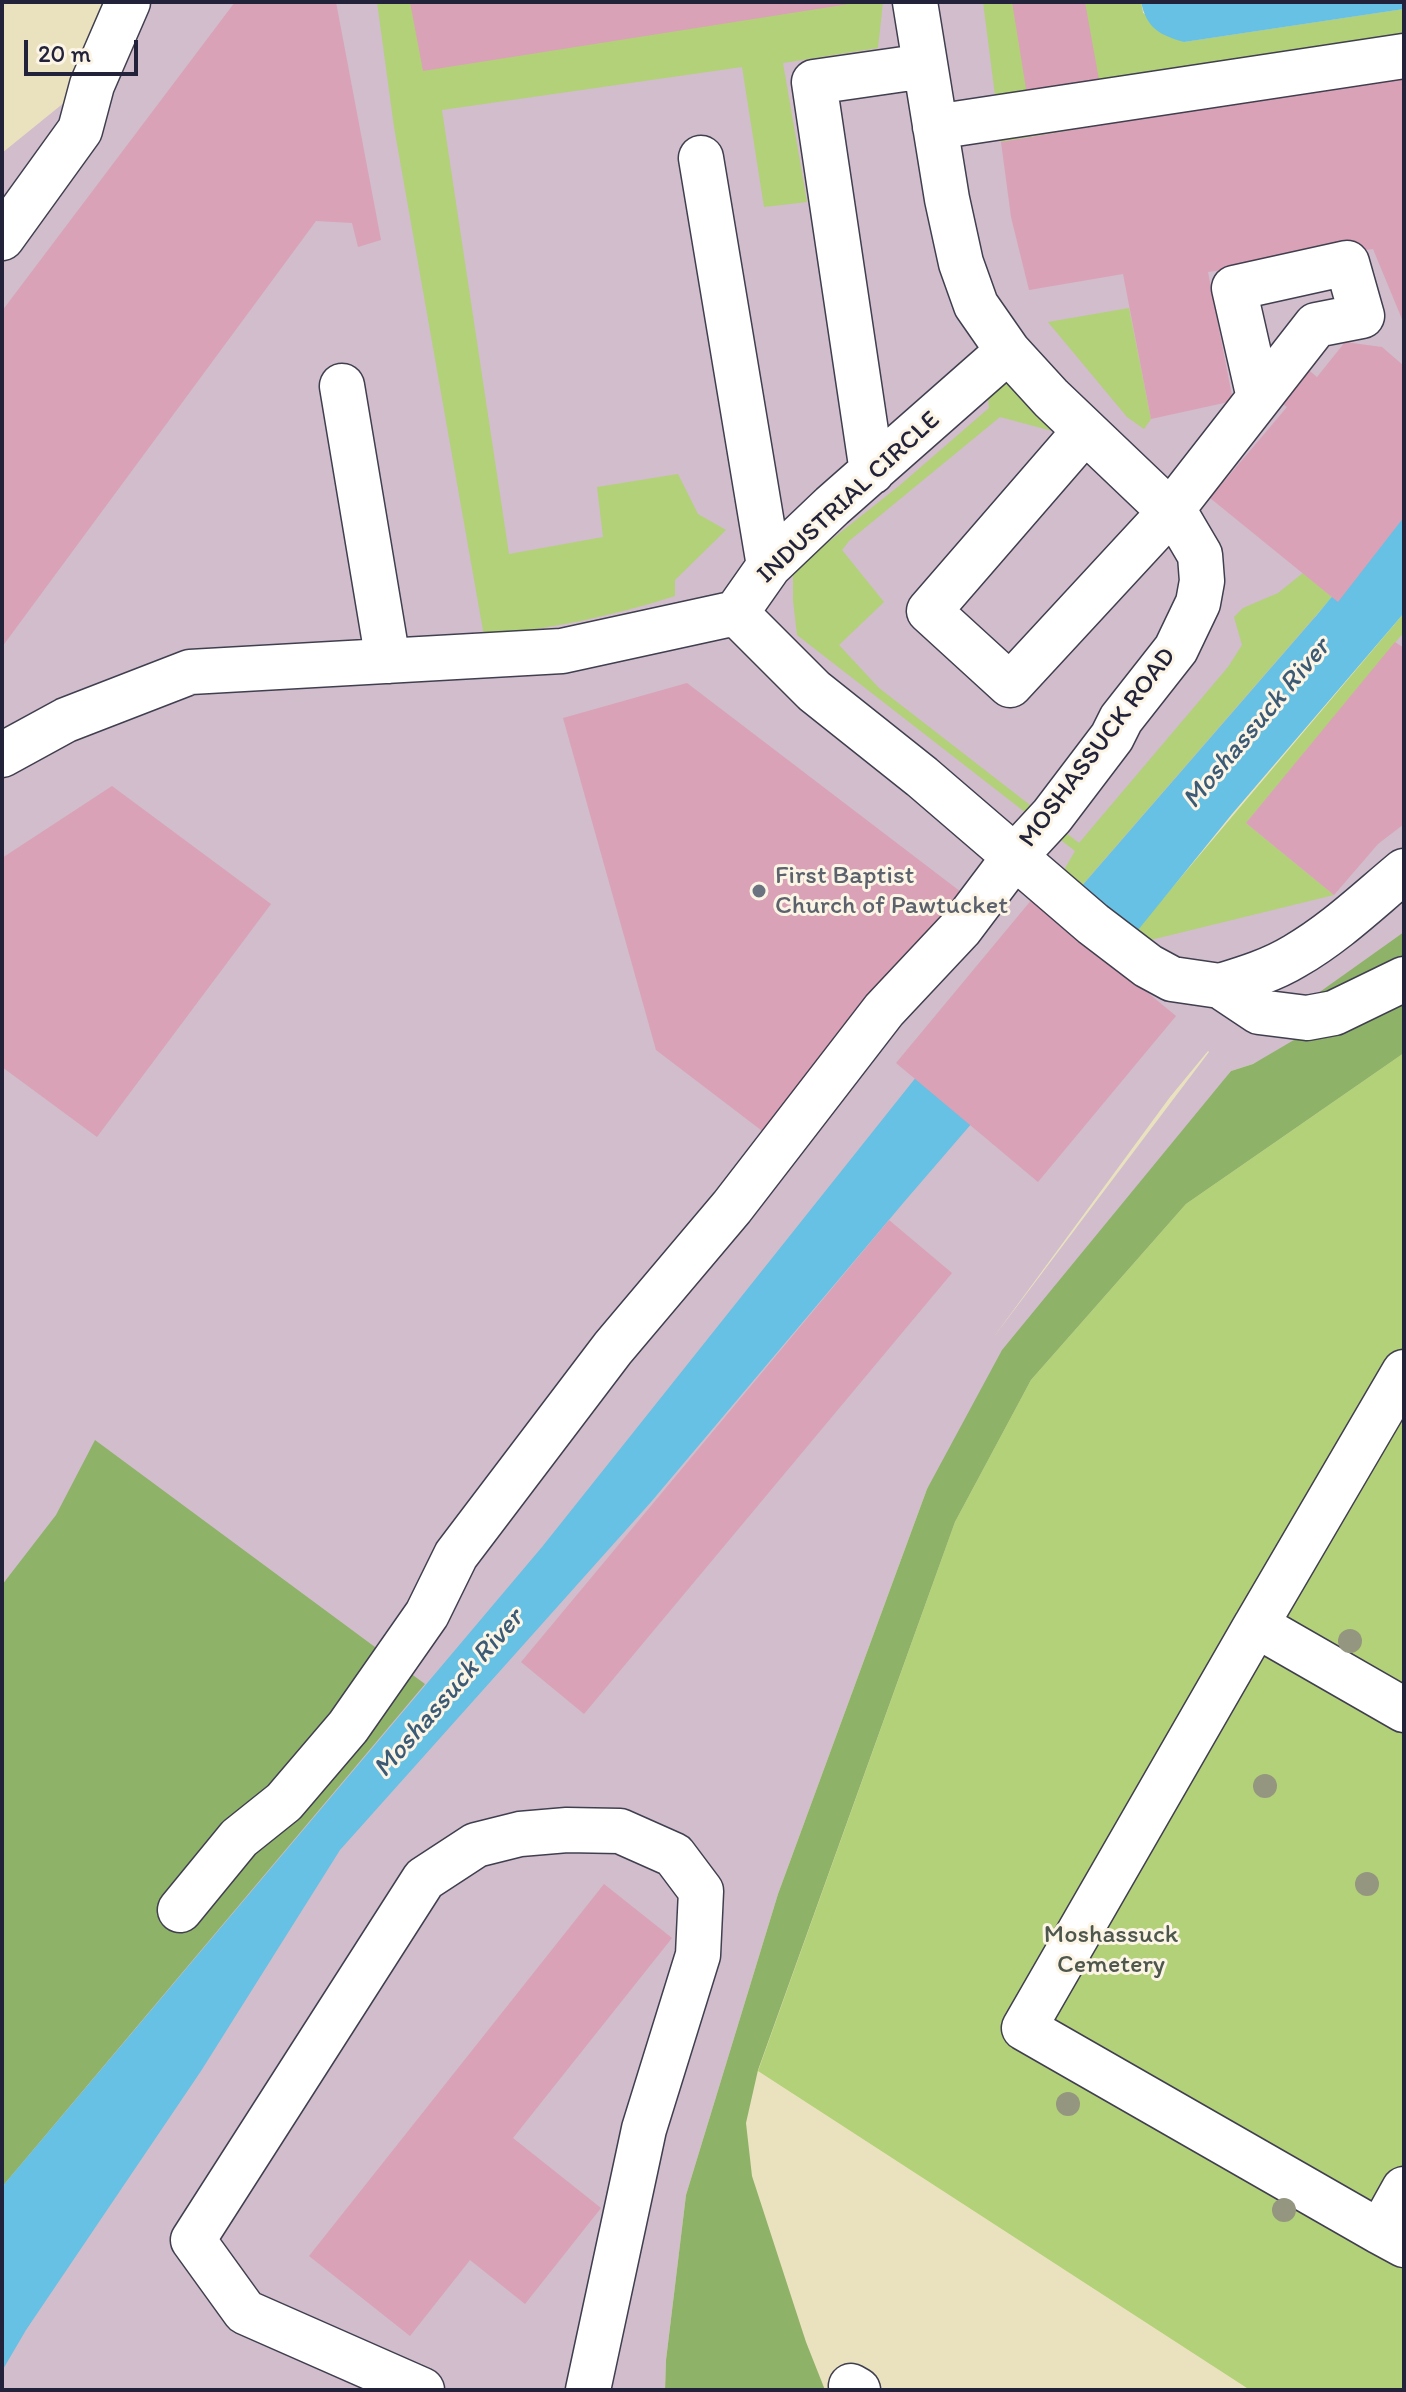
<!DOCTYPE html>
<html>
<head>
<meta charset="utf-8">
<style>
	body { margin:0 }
	#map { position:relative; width:1406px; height:2392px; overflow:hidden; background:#eae2be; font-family:Itim,sans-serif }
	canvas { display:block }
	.frame { position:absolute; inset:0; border:4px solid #22223b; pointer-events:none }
	.scale { position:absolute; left:24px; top:40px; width:114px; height:36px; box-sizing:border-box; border:4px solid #22223b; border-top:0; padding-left:10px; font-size:24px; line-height:28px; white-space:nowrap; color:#22223b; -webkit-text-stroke:6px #fcf5e5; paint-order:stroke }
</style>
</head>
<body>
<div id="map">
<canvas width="1406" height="2392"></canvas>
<div class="frame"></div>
<div class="scale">20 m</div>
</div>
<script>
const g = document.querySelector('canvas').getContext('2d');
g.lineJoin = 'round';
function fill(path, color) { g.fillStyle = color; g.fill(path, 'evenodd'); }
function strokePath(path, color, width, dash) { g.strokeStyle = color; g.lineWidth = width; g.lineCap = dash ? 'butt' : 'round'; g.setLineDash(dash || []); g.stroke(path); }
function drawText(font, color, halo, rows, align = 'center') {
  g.font = font + ' Itim,sans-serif'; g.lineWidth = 6; g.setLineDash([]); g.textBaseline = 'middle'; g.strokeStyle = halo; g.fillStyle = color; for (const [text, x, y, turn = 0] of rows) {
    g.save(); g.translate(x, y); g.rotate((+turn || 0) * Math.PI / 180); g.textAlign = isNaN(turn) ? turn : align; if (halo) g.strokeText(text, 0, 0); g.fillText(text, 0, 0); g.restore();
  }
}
fill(new Path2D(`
	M 127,2 L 1141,2 L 1143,13 L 1184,42 L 1404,9 L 1404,509 L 1316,616 L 1119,952 L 1404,616 L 1404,990 L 1253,1064 L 1231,1071 L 927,1489 L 778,1894 L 686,2195 L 666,2360 L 665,2390 L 2,2390 L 2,153 L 81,89 ZM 1208,1051 L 1209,1052 L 993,1338 L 1170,1097 Z`), '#d1bdcc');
fill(new Path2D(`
	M 377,2 L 883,2 L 878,48 L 783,63 L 807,202 L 764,207 L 742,67 L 442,110 L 509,554 L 603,537 L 597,487 L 678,474 L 698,514 L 726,530 L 675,580 L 675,596 C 613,616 549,629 484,636 L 394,127 Z
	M 983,2 L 1141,2 L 1143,13 L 1184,42 L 1404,9 L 1404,74 L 1001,142 Z
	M 1129,308 L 1151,419 L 1144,429 L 1127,417 L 1048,322 Z
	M 984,347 L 1052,431 L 1000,417 L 849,541 L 842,550 L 884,602 L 839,645 L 879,688 L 1079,843 L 1228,667 L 1242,645 L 1234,617 L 1243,608 L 1278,593 L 1303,573 L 1332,597 L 1078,890 L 1061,875 L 1075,851 L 797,635 L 793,601 L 793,570 L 899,486 L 989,408 Z
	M 1404,613 L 1404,632 L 1246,823 L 1334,895 L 1122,947 Z
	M 1404,1053 L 1404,2390 L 1250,2390 L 758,2071 L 955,1522 L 1031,1380 L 1186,1204 Z`), '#b3d178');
fill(new Path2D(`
	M 1404,932 L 1404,1053 L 1186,1204 L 1031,1380 L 955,1522 L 758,2070 L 746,2123 L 752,2176 L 806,2342 L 825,2390 L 665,2390 L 666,2360 L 686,2195 L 778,1894 L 927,1489 L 1002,1350 L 1231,1071 L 1253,1064 L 1357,1003 L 1286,1016 Z
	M 95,1440 L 425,1684 L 2,2187 L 2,1585 L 56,1515 Z`), '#8eb368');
fill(new Path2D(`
	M 1141,2 L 1404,2 L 1404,9 L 1184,42 C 1160,35 1147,29 1141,2 Z
	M 1404,509 L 1404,613 L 1232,814 L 1134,935 L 904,1202 L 651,1502 L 340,1850 L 201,2071 L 26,2330 L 2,2371 L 2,2187 L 542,1547 L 917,1076 L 1316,616 Z`), '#66c1e4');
fill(new Path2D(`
	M 235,2 L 336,2 L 381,240 L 358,247 L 352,223 L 316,221 L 2,647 L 2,311 Z
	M 410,2 L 849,2 L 849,4 L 423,71 Z
	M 1012,2 L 1085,2 L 1102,96 L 1029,107 Z
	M 1404,74 L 1404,324 L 1373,249 L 1208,272 L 1233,401 L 1151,419 L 1123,274 L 1029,290 L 1011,217 L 1001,142 Z
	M 1345,342 L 1382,347 L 1404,366 L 1404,517 L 1338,602 L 1210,498 L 1287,407 L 1277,400 L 1305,367 L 1317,377 Z
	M 1395,642 L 1404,648 L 1404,824 L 1378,844 L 1334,895 L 1246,823 Z
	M 687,683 L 961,892 L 774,1140 L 656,1050 L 563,718 Z
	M 112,786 L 271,904 L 97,1137 L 2,1067 L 2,858 Z
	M 1033,898 L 1176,1016 L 1038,1182 L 896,1063 Z
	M 889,1220 L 952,1273 L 584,1714 L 521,1662 Z
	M 604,1884 L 672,1938 L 513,2138 L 601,2208 L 525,2304 L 470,2260 L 410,2336 L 309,2256 Z`), '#daa2b7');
const minor = new Path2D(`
	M 935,127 L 1404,56
	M 701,158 L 769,566
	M 2,238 L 80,130 L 92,85 L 128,2
	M 342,386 L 388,661
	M 1085,431 L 929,611 L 1010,685 L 1170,512 L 1316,325 L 1362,316 L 1347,263 L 1234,288 L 1259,398
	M 872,472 L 814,82 L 925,66
	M 736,613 L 814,691 L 922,777 L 1093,924 L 1148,966 L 1172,979 L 1220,986 L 1259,1012 L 1307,1018 L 1334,1013 L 1404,979
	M 2,755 L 66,720 L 190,672 L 562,651 L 736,613 L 769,566 L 832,506 L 1008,351
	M 1220,986 C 1246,978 1272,970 1295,956 C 1335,933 1369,900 1404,871
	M 1404,1372 L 1256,1625 L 1404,1710
	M 1256,1625 L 1024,2028 L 1380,2232
	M 180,1910 L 239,1838 L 284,1802 L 348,1727 L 427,1614 L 456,1555 L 613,1348 L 732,1207 L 884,1010 L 960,929 L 1015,856 L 1052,816 L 1112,737 L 1121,719 L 1176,649 L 1198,603 L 1202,581 L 1200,555 L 1180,521 L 1051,398 L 1008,351 L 976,305 L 961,263 L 947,199 L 915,2
	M 1404,2189 L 1380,2232 L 1404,2245
	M 851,2386 L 858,2390
	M 422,2390 L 245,2312 L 193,2240 L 424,1879 L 476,1845 L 520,1834 L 567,1830 L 620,1831 L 674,1855 L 701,1891 L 698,1955 L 644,2129 L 588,2390`);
strokePath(minor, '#403f4f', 47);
strokePath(minor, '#fff', 44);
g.fillStyle = '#949680';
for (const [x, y] of [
	[1350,1641],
	[1265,1786],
	[1367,1884],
	[1068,2104],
	[1284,2210]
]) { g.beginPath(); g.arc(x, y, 12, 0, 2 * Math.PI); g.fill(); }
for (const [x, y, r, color] of [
	[759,891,8,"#6b7280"]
]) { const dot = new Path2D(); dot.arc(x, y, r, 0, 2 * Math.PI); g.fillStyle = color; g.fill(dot); strokePath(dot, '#fcf5e5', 3); }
drawText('26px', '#22223b', '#fcf5e5', [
	["INDUSTRIAL CIRCLE",849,498,-43],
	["MOSHASSUCK ROAD",1098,748,-53]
]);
drawText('26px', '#5b616d', '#fcf5e5', [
	["First Baptist",775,876],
	["Church of Pawtucket",775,906]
], 'left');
drawText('26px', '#4e574d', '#fcf5e5', [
	["Moshassuck",1111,1935],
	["Cemetery",1111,1965]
]);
drawText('italic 28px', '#3a5a76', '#fcf5e5', [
	["Moshassuck River",1257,724,-50],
	["Moshassuck River",449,1694,-49]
]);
</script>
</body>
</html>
